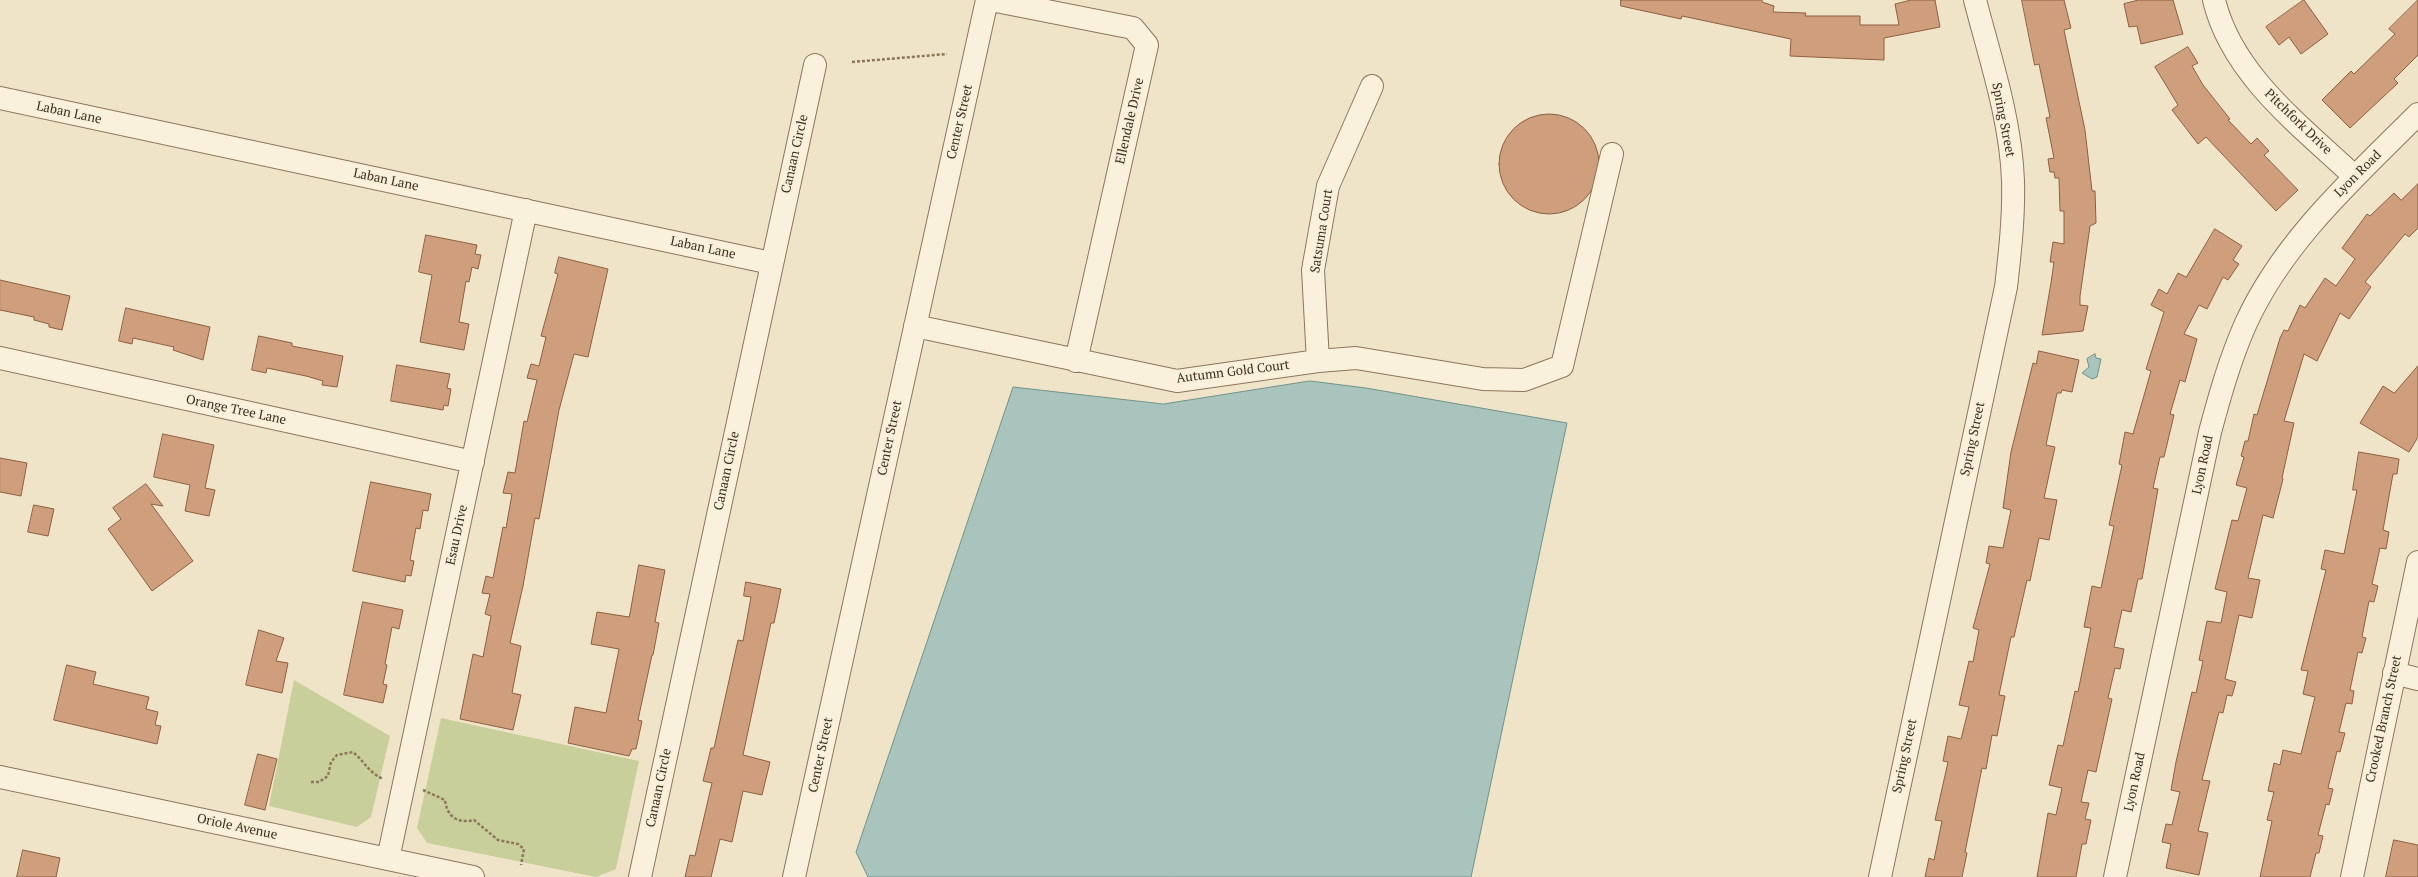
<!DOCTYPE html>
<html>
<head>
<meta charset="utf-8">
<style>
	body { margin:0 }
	canvas { display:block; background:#f0e4c8 }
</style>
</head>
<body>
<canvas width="2418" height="877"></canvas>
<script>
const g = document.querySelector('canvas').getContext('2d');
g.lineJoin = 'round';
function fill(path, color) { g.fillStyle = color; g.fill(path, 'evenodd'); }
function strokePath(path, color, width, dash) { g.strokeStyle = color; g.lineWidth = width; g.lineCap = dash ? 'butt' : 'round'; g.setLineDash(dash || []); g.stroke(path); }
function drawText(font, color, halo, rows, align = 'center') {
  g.font = font + ' "PT Serif",serif'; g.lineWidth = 3; g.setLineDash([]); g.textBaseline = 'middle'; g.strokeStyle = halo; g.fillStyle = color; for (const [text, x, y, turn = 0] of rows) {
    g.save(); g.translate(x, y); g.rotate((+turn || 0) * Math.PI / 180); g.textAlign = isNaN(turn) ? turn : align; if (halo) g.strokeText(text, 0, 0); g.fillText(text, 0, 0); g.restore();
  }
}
fill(new Path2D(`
	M 294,680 L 390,736 L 371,817 L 357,827 L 269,806 Z
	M 441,718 L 639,761 L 616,869 L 596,877 L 427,843 L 417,828 Z`), '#c9cf9b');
const water = new Path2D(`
	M 2095,354 L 2096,358 L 2101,359 L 2097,377 L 2092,379 L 2082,373 L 2089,367 L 2087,359 Z
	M 1310,381 L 1366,388 L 1567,423 L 1471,877 L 868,877 L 856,852 L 1013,387 L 1163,404 Z`);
fill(water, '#a9c4bc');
strokePath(water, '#6f938a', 1);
const building = new Path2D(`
	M 1621,0 L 1762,0 L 1762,2 L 1774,6 L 1773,12 L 1806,13 L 1805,16 L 1860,16 L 1860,25 L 1899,25 L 1895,4 L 1911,0 L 1935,0 L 1940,27 L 1884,38 L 1884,60 L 1790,56 L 1791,39 L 1682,16 L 1681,19 L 1621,6 Z
	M 2022,0 L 2064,0 L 2071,28 L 2064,30 L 2085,130 L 2092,191 L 2095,191 L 2096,223 L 2090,226 L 2080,296 L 2080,305 L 2088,306 L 2083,331 L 2042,335 L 2051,283 L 2054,262 L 2050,262 L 2053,242 L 2064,244 L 2064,211 L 2060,211 L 2059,178 L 2055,178 L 2054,172 L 2050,172 L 2048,159 L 2054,158 L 2046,118 L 2050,117 L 2039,64 L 2035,65 Z
	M 2139,0 L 2173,0 L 2183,34 L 2141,44 L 2137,26 L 2129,27 L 2124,4 Z
	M 2304,0 L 2328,34 L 2301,54 L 2289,37 L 2279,45 L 2266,27 Z
	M 2418,0 L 2418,55 L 2394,79 L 2398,83 L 2350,128 L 2322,100 L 2351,71 L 2354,74 L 2395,34 L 2389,29 Z
	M 2188,47 L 2198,63 L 2192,66 L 2203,85 L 2230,119 L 2228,120 L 2251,144 L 2257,138 L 2269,151 L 2264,155 L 2298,190 L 2276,211 L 2206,137 L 2198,144 L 2172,110 L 2178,105 L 2155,67 Z
	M1499 164a50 50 0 1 1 100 0a50 50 0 1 1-100 0Z
	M 2418,184 L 2418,228 L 2409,237 L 2405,234 L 2365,282 L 2371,287 L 2349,319 L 2340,313 L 2317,361 L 2304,354 L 2284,421 L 2294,423 L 2282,478 L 2283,479 L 2273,518 L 2263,515 L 2248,578 L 2260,580 L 2252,618 L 2239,615 L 2225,679 L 2236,682 L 2232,696 L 2227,695 L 2223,713 L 2219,712 L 2202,780 L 2210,781 L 2198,831 L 2208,833 L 2199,875 L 2166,868 L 2171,844 L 2162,842 L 2166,824 L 2172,825 L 2180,792 L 2171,790 L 2176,762 L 2192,692 L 2196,693 L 2203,661 L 2199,660 L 2207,621 L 2221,623 L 2227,592 L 2215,589 L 2232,520 L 2238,521 L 2247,488 L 2236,485 L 2244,457 L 2241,456 L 2245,441 L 2248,441 L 2254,414 L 2257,415 L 2280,338 L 2284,330 L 2288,331 L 2300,305 L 2305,308 L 2325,278 L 2336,286 L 2355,259 L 2342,248 L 2367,214 L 2370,216 L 2394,193 L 2401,200 Z
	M 2215,229 L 2242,246 L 2233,260 L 2239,264 L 2228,280 L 2223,277 L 2207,309 L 2199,305 L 2184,334 L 2197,339 L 2185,382 L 2180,380 L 2170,414 L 2174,415 L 2164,457 L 2160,457 L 2153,488 L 2158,489 L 2142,579 L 2138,579 L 2131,612 L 2122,610 L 2114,647 L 2124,649 L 2120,669 L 2115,668 L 2108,698 L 2112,699 L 2096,772 L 2088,770 L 2081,802 L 2089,803 L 2085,819 L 2091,820 L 2086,844 L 2082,844 L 2076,877 L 2037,877 L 2048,813 L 2056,815 L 2062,788 L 2049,785 L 2058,745 L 2063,746 L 2075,691 L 2078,692 L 2091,628 L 2084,627 L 2092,586 L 2101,588 L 2114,526 L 2109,525 L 2122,465 L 2119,464 L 2125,432 L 2133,434 L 2151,371 L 2146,369 L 2164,312 L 2151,305 L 2159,289 L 2167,294 L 2178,273 L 2186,277 Z
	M 426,235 L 477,245 L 475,254 L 481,255 L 478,269 L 472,267 L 469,282 L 466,281 L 459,322 L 469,324 L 464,350 L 420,342 L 432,275 L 419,272 Z
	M 559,257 L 608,269 L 588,357 L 574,354 L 559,410 L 539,519 L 535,518 L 523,586 L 510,643 L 521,646 L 512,693 L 521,695 L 513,730 L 460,719 L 473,654 L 483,657 L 491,616 L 485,614 L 490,594 L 482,593 L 486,576 L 493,578 L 503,527 L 506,528 L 512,494 L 503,493 L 508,472 L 515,473 L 524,421 L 527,422 L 537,380 L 527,378 L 531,364 L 539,366 L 546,337 L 541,336 L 558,274 L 555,273 Z
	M 0,280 L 70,296 L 62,330 L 49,327 L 49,324 L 34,320 L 34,317 L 0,310 Z
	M 126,308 L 210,327 L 203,360 L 173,350 L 174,347 L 133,338 L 132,344 L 119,341 Z
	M 259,336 L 292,343 L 292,346 L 343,356 L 337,387 L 322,385 L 323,381 L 306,376 L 267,368 L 266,373 L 252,370 Z
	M 2039,351 L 2079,360 L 2072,392 L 2062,390 L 2061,393 L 2057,393 L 2046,445 L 2055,447 L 2044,498 L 2057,500 L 2049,540 L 2039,538 L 2030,581 L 2027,580 L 2014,637 L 2011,637 L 1999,695 L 2005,696 L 1997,736 L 1992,735 L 1986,769 L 1982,768 L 1965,852 L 1967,853 L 1962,877 L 1925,877 L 1929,858 L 1934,860 L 1942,821 L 1935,820 L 1948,762 L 1943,761 L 1948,736 L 1961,739 L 1969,707 L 1959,705 L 1969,661 L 1973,662 L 1979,630 L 1973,628 L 1990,564 L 1986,563 L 1989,546 L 2003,548 L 2011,510 L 2003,508 L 2011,452 L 2033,363 L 2036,364 Z
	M 397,365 L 450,374 L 447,388 L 451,389 L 448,406 L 444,405 L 443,410 L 391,401 Z
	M 2418,366 L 2418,437 L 2409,452 L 2360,423 L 2383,386 L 2394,393 Z
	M 163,434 L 214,445 L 205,488 L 215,490 L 209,516 L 185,511 L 190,485 L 154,477 Z
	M 2359,452 L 2399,459 L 2397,474 L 2393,474 L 2383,530 L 2389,532 L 2386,549 L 2380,548 L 2372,584 L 2378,586 L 2374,602 L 2369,601 L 2362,637 L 2366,638 L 2362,653 L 2358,652 L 2350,690 L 2354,691 L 2352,704 L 2346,703 L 2339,732 L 2345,733 L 2340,752 L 2337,751 L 2328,788 L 2333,789 L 2329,805 L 2326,804 L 2318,835 L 2323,836 L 2319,853 L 2316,853 L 2310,877 L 2260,877 L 2272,821 L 2267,820 L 2274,792 L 2268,791 L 2274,763 L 2280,765 L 2283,750 L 2301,754 L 2315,697 L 2303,694 L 2308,671 L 2301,670 L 2326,570 L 2321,569 L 2325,550 L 2344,554 L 2357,490 L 2353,490 Z
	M 0,458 L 27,463 L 21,496 L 0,492 Z
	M 371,482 L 431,494 L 428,511 L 423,510 L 420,529 L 416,528 L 410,560 L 414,561 L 411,576 L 406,575 L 405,582 L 353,571 Z
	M 146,484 L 163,506 L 151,504 L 193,561 L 152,591 L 108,529 L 121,519 L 113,508 Z
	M 34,505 L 54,509 L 48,536 L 28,532 Z
	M 639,565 L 665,570 L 655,622 L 659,623 L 653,655 L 652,655 L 638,720 L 642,721 L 636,749 L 632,749 L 629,756 L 568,743 L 575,707 L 606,713 L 619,649 L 591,644 L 597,612 L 629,617 Z
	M 746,582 L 781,589 L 774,623 L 771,623 L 743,755 L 770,762 L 762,795 L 743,791 L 732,842 L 720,839 L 711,877 L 685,877 L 690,855 L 695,856 L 712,783 L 703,781 L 711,748 L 714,748 L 738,640 L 743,641 L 751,597 L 744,596 Z
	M 363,602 L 403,610 L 399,629 L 392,627 L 385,664 L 387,665 L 383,684 L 387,685 L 383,703 L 344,695 Z
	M 259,630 L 284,638 L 276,661 L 288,663 L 282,693 L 246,685 Z
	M 67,665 L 96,672 L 93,684 L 149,697 L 146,709 L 158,712 L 155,725 L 161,726 L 157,744 L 54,720 Z
	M 258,754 L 277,759 L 265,810 L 245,805 Z
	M 2394,840 L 2418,845 L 2418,877 L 2386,877 Z
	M 23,850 L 60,858 L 56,877 L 17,877 Z`);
fill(building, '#cf9f7d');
strokePath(building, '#8d5f41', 1);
const minor = new Path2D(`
	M 991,0 L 1133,28 L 1147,45 L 1076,361
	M 2214,0 C 2232,75 2301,126 2355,177
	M 0,98 L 771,263
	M 915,326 L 1177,381 L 1318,361 L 1356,358 L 1483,379 L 1524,380 L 1562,366 L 1612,154
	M 0,358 L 473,462
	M 1318,361 L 1313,270 L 1328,186 L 1372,86
	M 2394,673 L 2418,679
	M 0,777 L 473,877
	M 388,859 L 526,210
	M 640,877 L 815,65
	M 794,877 L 987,0
	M 1880,877 L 2006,287 C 2010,252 2014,217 2013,181 C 2011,120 1990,58 1975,0
	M 2115,877 L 2210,432 C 2220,395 2230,359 2246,323 C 2284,240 2354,178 2418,114
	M 2352,877 L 2418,562`);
strokePath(minor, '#8d765c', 24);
strokePath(new Path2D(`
	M 852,62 L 947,54
	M 311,782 L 319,782 L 328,776 L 331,762 L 337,755 L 353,752 C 366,763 367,771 383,779
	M 423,790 L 445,800 C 447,817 458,824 474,820 L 498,840 L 518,844 L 524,849 L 521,865`), '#8d765c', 2.5, [3, 2]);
strokePath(minor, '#faf1dc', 22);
drawText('13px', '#3d2e20', '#f7eed8', [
	["Laban Lane",69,113,12],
	["Spring Street",2003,120,79],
	["Ellendale Drive",1130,121,-77],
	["Center Street",960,122,-77],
	["Pitchfork Drive",2298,122,44],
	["Canaan Circle",795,154,-77],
	["Lyon Road",2358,174,-45],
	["Laban Lane",386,180,12],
	["Satsuma Court",1322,231,-81],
	["Laban Lane",703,248,12],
	["Autumn Gold Court",1233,372,-7],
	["Orange Tree Lane",236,410,12],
	["Center Street",890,438,-78],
	["Spring Street",1973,439,-78],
	["Lyon Road",2203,465,-78],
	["Canaan Circle",727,471,-78],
	["Esau Drive",457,535,-78],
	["Crooked Branch Street",2384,719,-78],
	["Center Street",821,755,-78],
	["Spring Street",1905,756,-78],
	["Lyon Road",2135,782,-78],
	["Canaan Circle",659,788,-78],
	["Oriole Avenue",237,827,12]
]);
</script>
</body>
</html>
